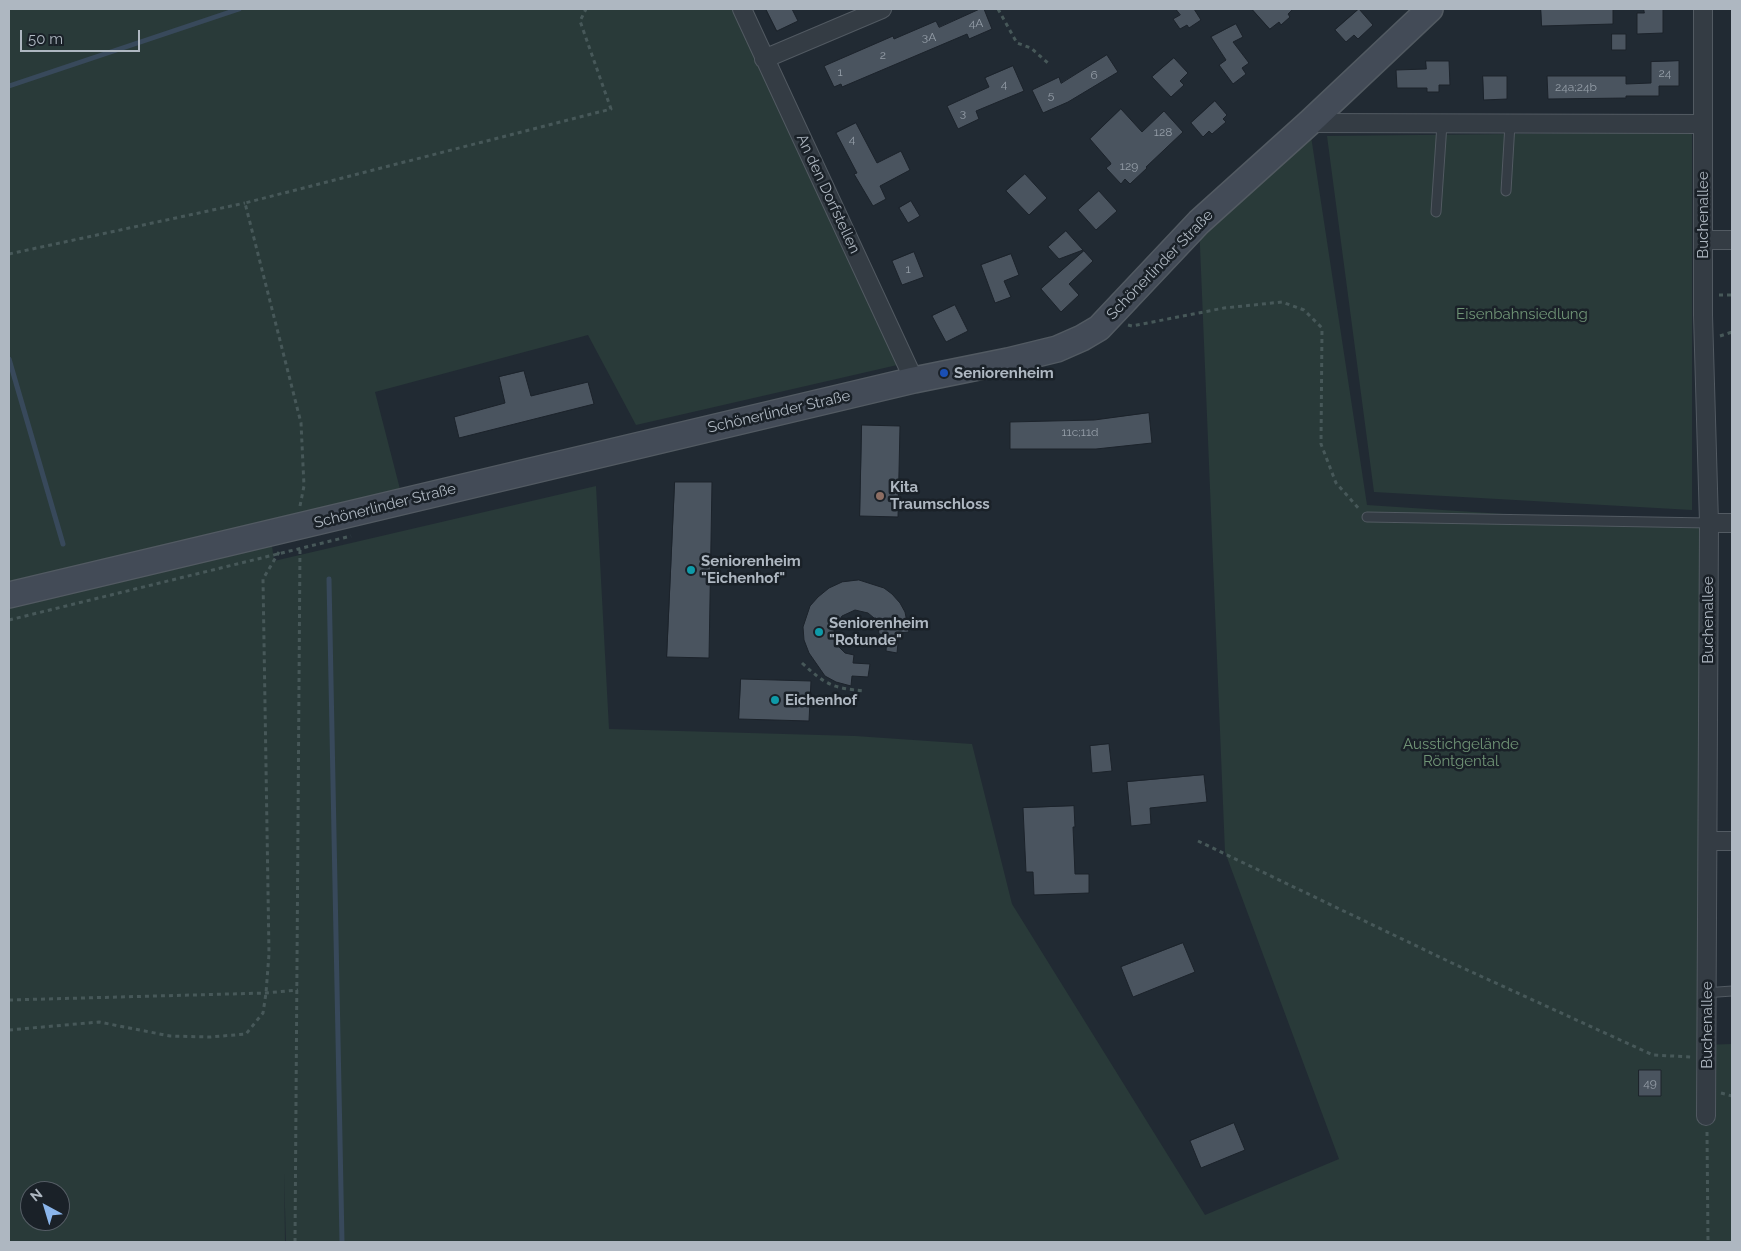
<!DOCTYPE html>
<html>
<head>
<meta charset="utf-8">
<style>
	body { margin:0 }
	#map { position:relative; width:1741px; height:1251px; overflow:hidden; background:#212a33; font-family:Raleway,sans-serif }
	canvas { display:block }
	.frame { position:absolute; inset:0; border:10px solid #aeb7c1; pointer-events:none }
	.north { position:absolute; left:20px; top:1181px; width:50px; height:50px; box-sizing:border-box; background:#1a2128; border:1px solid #555d65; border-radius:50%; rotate:321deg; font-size:14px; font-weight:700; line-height:20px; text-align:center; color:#aeb7c1 }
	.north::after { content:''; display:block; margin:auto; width:18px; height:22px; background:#8ab5eb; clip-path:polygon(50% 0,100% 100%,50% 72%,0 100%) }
	.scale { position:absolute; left:20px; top:30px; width:120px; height:22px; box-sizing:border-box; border:2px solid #aeb7c1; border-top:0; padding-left:6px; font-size:15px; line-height:18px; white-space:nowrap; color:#aeb7c1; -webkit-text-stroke:4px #1a2128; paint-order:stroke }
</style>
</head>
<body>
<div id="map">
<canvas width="1741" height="1251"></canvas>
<div class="frame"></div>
<div class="north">N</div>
<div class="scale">50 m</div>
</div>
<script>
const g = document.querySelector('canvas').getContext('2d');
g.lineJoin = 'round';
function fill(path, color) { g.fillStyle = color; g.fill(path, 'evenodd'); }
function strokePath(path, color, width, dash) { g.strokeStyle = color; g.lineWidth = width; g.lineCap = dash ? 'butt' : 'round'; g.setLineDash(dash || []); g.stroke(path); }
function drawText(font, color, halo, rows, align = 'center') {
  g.font = font + ' Raleway,sans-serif'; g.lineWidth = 5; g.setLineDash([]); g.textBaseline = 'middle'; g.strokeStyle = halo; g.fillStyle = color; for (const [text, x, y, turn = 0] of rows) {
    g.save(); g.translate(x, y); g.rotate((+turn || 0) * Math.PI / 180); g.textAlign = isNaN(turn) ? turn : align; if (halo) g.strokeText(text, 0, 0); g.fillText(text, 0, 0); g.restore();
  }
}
fill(new Path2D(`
	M 9,9 L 744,9 L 906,363 L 636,425 L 588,335 L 375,392 L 401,493 L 269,523 L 274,561 L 596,486 L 609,729 L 855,736 L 972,744 L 1012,904 L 1205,1215 L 1339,1159 L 1225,852 L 1199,222 L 1309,123 L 1367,505 L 1701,527 L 1702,1045 L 1732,1044 L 1732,1242 L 286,1242 L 284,1172 L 285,1242 L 9,1242 ZM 30,1191 L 60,1191 L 60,1221 L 30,1221 Z
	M 1692,132 L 1692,510 L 1374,492 L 1327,136 Z`), '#293a39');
strokePath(new Path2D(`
	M 9,86 L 239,9
	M 9,359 L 63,544
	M 329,579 L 342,1242`), '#38495b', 5);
const building = new Path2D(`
	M 766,9 L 792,9 L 798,21 L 777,31 Z
	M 980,9 L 984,9 L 992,29 L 969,39 L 967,34 L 842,87 L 841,84 L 834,87 L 824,66 L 893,36 L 894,39 L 936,21 L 939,27 Z
	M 1176,9 L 1194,9 L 1201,20 L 1189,28 L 1187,25 L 1180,29 L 1173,19 L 1180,15 Z
	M 1252,9 L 1293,9 L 1288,14 L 1290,17 L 1281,25 L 1279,22 L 1270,29 Z
	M 1359,9 L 1373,25 L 1358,39 L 1354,35 L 1346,42 L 1335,30 Z
	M 1541,9 L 1613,9 L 1613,24 L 1542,26 Z
	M 1644,9 L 1663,9 L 1663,33 L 1637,34 L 1637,13 L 1644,13 Z
	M 1236,24 L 1243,37 L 1233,42 L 1249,63 L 1242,68 L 1246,74 L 1233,84 L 1219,65 L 1226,60 L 1211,37 Z
	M 1612,34 L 1626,34 L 1626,50 L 1612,50 Z
	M 1107,55 L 1118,72 L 1068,102 L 1043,113 L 1032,90 L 1059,77 L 1061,83 Z
	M 1174,58 L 1188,73 L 1180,81 L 1184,85 L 1171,97 L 1152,77 Z
	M 1426,61 L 1449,61 L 1450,85 L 1439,85 L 1439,92 L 1427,92 L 1427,88 L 1397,88 L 1396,70 L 1426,69 Z
	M 1679,61 L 1679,86 L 1659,86 L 1659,96 L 1626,96 L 1626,98 L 1548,99 L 1547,76 L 1626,76 L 1626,84 L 1651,83 L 1651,62 Z
	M 1013,66 L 1024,91 L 976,111 L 979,119 L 958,129 L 947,106 L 989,87 L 985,78 Z
	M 1483,76 L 1507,76 L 1507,99 L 1484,100 Z
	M 1215,101 L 1227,115 L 1223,119 L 1226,122 L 1212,134 L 1209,131 L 1203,137 L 1191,123 Z
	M 1121,109 L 1142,132 L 1164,111 L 1183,132 L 1146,167 L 1147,168 L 1130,184 L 1125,179 L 1121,184 L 1106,168 L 1111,164 L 1110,162 L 1090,139 Z
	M 856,123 L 877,163 L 901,151 L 910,170 L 880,186 L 886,199 L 873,206 L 854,174 L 857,173 L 836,133 Z
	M 1025,174 L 1047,198 L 1029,215 L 1006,191 Z
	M 1099,191 L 1117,211 L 1096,230 L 1078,210 Z
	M 911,201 L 920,216 L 908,223 L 899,208 Z
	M 1066,231 L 1083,250 L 1059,259 L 1048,247 Z
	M 1084,251 L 1093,261 L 1069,284 L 1079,295 L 1061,312 L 1041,289 Z
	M 914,252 L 924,277 L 902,285 L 892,261 Z
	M 1011,254 L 1019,275 L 1004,281 L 1011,297 L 995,303 L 981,265 Z
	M 955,305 L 968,331 L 946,342 L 932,316 Z
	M 524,371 L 531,396 L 588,382 L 594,404 L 459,438 L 454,417 L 505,403 L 499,377 Z
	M 1149,413 L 1152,443 L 1096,449 L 1010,449 L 1010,422 L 1094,420 Z
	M 862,425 L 900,426 L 898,517 L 860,516 Z
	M 675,482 L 712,482 L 709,658 L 667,657 Z
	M 859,580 L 884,588 L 892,594 L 900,603 L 905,612 L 909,632 L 899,633 L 897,653 L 886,651 L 887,635 L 879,634 L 878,626 L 874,618 L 868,613 L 855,610 L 842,616 L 834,628 L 834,635 L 838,646 L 845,653 L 854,655 L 853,663 L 870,664 L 868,677 L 852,676 L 851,686 L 836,682 L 825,676 L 809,653 L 804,640 L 803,627 L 810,606 L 818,597 L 829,588 L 842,582 Z
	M 741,679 L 811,681 L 809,721 L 739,719 Z
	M 1109,744 L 1112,771 L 1092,773 L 1090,746 Z
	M 1204,775 L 1207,802 L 1150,808 L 1151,824 L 1131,826 L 1127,782 Z
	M 1074,806 L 1075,827 L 1073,827 L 1075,874 L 1089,874 L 1089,893 L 1034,895 L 1033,872 L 1026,872 L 1023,808 Z
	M 1183,943 L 1195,972 L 1133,997 L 1121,967 Z
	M 1639,1070 L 1661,1070 L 1661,1096 L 1639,1096 Z
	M 1234,1123 L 1245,1150 L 1201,1168 L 1190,1141 Z`);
fill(building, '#4a545f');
strokePath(building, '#1c232b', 1);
const lane = new Path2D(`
	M 1506,191 L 1510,124
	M 1436,212 L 1442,124
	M 1367,517 L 1709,523
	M 1704,993 L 1732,991`);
const street = new Path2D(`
	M 742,9 L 914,380
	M 1703,9 L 1703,315 L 1709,523 L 1706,1116
	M 764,59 L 882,9
	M 1309,123 L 1703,124
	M 1703,240 L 1732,240
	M 1709,523 L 1732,523
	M 1708,841 L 1732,841`);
const secondary = new Path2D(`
	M 9,595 L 914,380 L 1008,361 L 1057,349 L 1082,338 L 1099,328 L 1199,222 L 1309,123 L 1430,9`);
strokePath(lane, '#525a62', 11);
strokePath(street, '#525a62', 20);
strokePath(secondary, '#525a62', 28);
strokePath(new Path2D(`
	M 998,9 L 1017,43 L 1031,48 L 1049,64
	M 9,254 L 245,203
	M 1719,295 L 1732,295
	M 1128,325 L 1132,326 L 1224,308 L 1282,302 L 1304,310 L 1322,328 L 1321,444 L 1336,483 L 1360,510
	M 1720,336 L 1732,332
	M 300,506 L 304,486 L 301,423 L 245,203 L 611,109 L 580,21 L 586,9
	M 9,620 L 351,536
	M 802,663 C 826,685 832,688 865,691
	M 1198,841 L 1452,963 L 1653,1055 L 1691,1057
	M 9,1000 L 266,993 L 298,990
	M 9,1030 L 99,1022 L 170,1036 L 210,1037 L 246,1034 L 263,1013 L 266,993 L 269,954 L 263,579 L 279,552
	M 1721,1093 L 1732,1096
	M 1707,1132 L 1708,1242
	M 295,1242 L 300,546`), '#475859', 3, [4, 4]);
strokePath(lane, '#343c44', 9);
strokePath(street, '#343c44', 18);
strokePath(secondary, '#434b57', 25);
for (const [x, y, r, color] of [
	[944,373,5,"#1a4fb4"],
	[880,496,5,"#8d6e63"],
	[691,570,5,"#0f9aa8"],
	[819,632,5,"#0f9aa8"],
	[775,700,5,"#0f9aa8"]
]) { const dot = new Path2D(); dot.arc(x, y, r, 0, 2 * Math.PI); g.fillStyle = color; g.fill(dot); strokePath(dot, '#1a2128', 2); }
drawText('12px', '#959ea8', null, [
	["4A",976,23],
	["3A",929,37],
	["2",883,55],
	["1",840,72],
	["24",1665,73],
	["6",1094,75],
	["4",1004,84],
	["24a;24b",1576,87],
	["5",1051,95],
	["3",963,113],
	["128",1163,132],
	["4",852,139],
	["129",1129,166],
	["1",908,269],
	["11c;11d",1080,432],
	["49",1650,1083]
]);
drawText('15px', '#aeb7c1', '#1a2128', [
	["An den Dorfstellen",828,194,65],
	["Buchenallee",1703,215,-90],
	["Schönerlinder Straße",1160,265,-46],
	["Schönerlinder Straße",779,412,-13],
	["Schönerlinder Straße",385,506,-14],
	["Buchenallee",1708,620,-90],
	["Buchenallee",1707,1025,-90]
]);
drawText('15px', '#709476', '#1a2128', [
	["Eisenbahnsiedlung",1522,314],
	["Ausstichgelände",1461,744],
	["Röntgental",1461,761]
]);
drawText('bold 15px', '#aeb7c1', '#1a2128', [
	["Seniorenheim",954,373],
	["Kita",890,487],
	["Traumschloss",890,504],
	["Seniorenheim",701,561],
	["\"Eichenhof\"",701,578],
	["Seniorenheim",829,623],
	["\"Rotunde\"",829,640],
	["Eichenhof",785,700]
], 'left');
</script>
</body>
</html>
